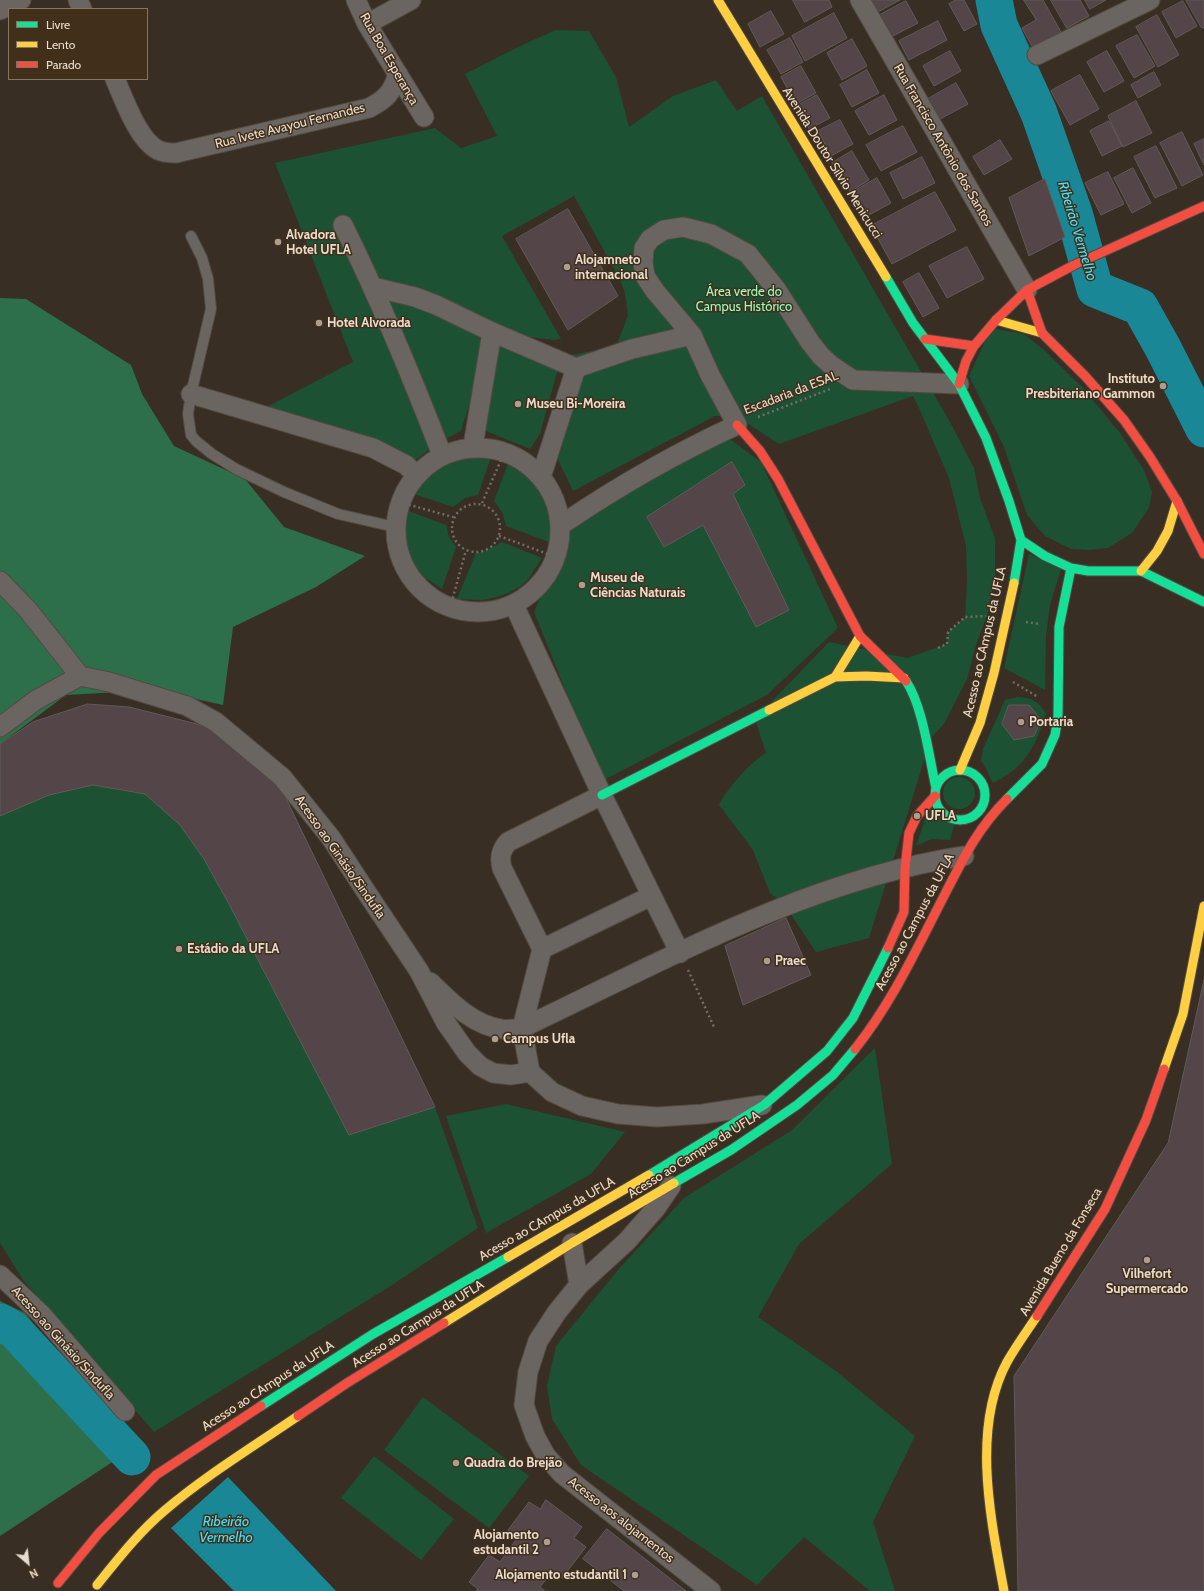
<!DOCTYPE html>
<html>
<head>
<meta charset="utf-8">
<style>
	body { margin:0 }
	#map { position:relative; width:1204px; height:1591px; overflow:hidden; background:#392e23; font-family:Cabin,sans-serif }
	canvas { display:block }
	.legend { position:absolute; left:8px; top:8px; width:140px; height:72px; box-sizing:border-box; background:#422f1a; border:1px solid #847462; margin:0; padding:5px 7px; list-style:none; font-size:12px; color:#e8dccf }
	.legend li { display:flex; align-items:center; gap:8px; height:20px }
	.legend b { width:20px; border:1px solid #847462 }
	.north { position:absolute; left:8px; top:1543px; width:40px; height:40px; -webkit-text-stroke:3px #422f1a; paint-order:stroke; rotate:152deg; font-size:11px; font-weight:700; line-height:16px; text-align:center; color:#e8dccf }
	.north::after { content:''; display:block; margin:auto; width:14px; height:18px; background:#e8dccf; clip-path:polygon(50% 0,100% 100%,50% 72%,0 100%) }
</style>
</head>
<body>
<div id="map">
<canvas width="1204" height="1591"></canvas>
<ul class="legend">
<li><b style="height:5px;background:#16e098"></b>Livre</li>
<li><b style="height:5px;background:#ffcf43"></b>Lento</li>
<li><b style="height:5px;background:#f24e42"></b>Parado</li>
</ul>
<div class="north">N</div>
</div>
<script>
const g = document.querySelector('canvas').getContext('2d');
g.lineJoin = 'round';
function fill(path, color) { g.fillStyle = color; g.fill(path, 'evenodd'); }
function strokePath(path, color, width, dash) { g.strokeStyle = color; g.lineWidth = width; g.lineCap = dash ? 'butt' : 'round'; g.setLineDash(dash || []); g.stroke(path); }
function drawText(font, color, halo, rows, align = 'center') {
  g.font = font + ' Cabin,sans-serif'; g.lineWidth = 3; g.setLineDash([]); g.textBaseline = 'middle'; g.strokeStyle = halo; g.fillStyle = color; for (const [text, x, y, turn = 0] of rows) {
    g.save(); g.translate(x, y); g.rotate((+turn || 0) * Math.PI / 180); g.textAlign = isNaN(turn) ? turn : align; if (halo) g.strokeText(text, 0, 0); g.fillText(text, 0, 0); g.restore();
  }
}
fill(new Path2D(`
	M 556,30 L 589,31 L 616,77 L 629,127 L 673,96 L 716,80 L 737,111 L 762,96 L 950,422 L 974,468 L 980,498 L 995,538 L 995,576 L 987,616 L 977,642 L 967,679 L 944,724 L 931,738 L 869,938 L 816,952 L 784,904 L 770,893 L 753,850 L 719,805 C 726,790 751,761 766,753 L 755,719 L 829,642 L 907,658 L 947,644 L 948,632 L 965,617 L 967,581 L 966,546 L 949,478 L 919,408 L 913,396 L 779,444 L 736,416 L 715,416 L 573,491 L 552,447 L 565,367 L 557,372 L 540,434 L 530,449 L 479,428 L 489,344 L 567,356 L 616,346 L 628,316 L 625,293 L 620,280 L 574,196 L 502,236 L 561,339 L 553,340 L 492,332 L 461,431 L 435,445 L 413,462 L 253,414 L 353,362 L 275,163 L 435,128 L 461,148 L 497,136 L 465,74 L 520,46 Z
	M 991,328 L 1024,334 L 1044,350 L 1083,388 L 1120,433 L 1144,470 L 1152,492 L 1149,508 L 1132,533 L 1108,548 L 1089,550 L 1071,549 L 1045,536 L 1027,515 L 1004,447 L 969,376 Z
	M 723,434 L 761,462 L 838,628 L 767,695 L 602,781 L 534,612 L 576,518 Z
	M 467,452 L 492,454 L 478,495 L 465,498 L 453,507 L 411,493 L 423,475 L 443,459 Z
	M 510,458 L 530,473 L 547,493 L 554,513 L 549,542 L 506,526 L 502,512 L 494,501 Z
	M 406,510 L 446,525 L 449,537 L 456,547 L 442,589 L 423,576 L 408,556 L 402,532 Z
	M 502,542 L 542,558 L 529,578 L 521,586 L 510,592 L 497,597 L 482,600 L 457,599 L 476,553 L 483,552 Z
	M 1029,554 L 1061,569 L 1050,605 L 1046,636 L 1045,690 L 1004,668 Z
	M 1018,697 C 1033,698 1037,701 1046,713 C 1036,746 1025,768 993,783 C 988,776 988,768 981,761 L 983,749 L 1005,700 Z
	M 129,707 L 217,729 L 282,790 L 435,1107 L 478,1228 L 389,1287 L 154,1432 L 23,1280 L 0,1243 L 0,744 L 33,722 Z
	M943 793a16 16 0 1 1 32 0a16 16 0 1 1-32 0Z
	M 929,808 L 941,819 L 955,822 L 950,840 L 932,839 L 916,846 Z
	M 875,1048 L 892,1164 L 799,1244 L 758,1317 L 836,1371 L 915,1436 L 873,1522 L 895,1591 L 870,1591 L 804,1537 L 757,1585 L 581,1465 L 552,1419 L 547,1386 L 556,1346 L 617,1271 L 684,1198 L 792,1130 Z
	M 506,1104 L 625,1132 L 591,1174 L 486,1233 L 446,1116 Z
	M 423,1397 L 529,1476 L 489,1528 L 384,1450 Z
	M 374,1456 L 454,1519 L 421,1560 L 341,1498 Z`), '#1c5134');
fill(new Path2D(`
	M 0,298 L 26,299 L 131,365 L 142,394 L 174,446 L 245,479 L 284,527 L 365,556 L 316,587 L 233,627 L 223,705 L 155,690 L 66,695 L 0,744 Z
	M 0,1301 L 25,1313 L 129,1451 L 0,1536 Z`), '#2d6f4b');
fill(new Path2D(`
	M 228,1477 L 336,1591 L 234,1591 L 171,1528 Z`), '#198796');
strokePath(new Path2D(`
	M 994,0 L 999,25 L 1039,113 L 1074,213 L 1095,289 L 1140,307 L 1163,348 L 1204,429
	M 0,1322 L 14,1330 L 132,1457`), '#198796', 37);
const building = new Path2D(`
	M 793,0 L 829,0 L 832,7 L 805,22 Z
	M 869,0 L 900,0 L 876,13 Z
	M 956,0 L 964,0 L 977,24 L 964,31 L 949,4 Z
	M 1024,0 L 1043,0 L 1061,32 L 1033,48 L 1022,28 L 1036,20 Z
	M 1051,0 L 1080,0 L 1089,16 L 1067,28 Z
	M 1085,0 L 1106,0 L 1090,9 Z
	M 1186,0 L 1204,0 L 1204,27 L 1202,28 Z
	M 906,1 L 918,23 L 891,37 L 880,15 Z
	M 1183,1 L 1197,26 L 1176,38 L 1162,12 Z
	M 771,11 L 784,34 L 760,47 L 748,24 Z
	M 834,13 L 847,38 L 805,61 L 792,36 Z
	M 1157,15 L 1179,55 L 1158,67 L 1136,27 Z
	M 938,21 L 947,40 L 909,60 L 899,41 Z
	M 1137,35 L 1155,66 L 1134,78 L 1116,46 Z
	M 790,38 L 803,62 L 781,74 L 767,50 Z
	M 852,39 L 867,66 L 842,80 L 827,53 Z
	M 950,51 L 961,71 L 934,86 L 923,66 Z
	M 1107,51 L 1124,81 L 1104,92 L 1087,62 Z
	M 801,66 L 816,93 L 796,104 L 781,77 Z
	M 867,70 L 879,93 L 852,107 L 840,85 Z
	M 1154,72 L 1161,85 L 1138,98 L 1131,85 Z
	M 1080,75 L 1099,109 L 1070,125 L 1051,91 Z
	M 956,83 L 968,104 L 940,119 L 928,99 Z
	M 817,95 L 830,118 L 809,129 L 797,106 Z
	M 884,95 L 897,120 L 869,135 L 855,111 Z
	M 1136,101 L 1152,133 L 1123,147 L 1108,116 Z
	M 840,120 L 853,144 L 831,156 L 818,131 Z
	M 1109,121 L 1122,146 L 1102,156 L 1090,131 Z
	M 903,126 L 917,152 L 881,171 L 866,145 Z
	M 1182,132 L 1203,175 L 1182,186 L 1160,143 Z
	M 1204,139 L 1204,165 L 1194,144 Z
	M 1000,140 L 1012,159 L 984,175 L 973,157 Z
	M 1156,146 L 1177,188 L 1155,198 L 1134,157 Z
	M 852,151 L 869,180 L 850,192 L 832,163 Z
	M 922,157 L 935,183 L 903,199 L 890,173 Z
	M 1133,168 L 1151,203 L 1132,213 L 1114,178 Z
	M 1108,172 L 1124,204 L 1101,215 L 1085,183 Z
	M 877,178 L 891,203 L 867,216 L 853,192 Z
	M 1045,179 L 1065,237 L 1029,256 L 1009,198 Z
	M 935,192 L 956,230 L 892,264 L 871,226 Z
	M 568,209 L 618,296 L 568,330 L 516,239 Z
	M 967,247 L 984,279 L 947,298 L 929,266 Z
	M 919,273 L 939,308 L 923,317 L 903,282 Z
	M 732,462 L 745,485 L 733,494 L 789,610 L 756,627 L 703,525 L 664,547 L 647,517 Z
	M 88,704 L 129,707 L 217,729 L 282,790 L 435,1107 L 349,1135 L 229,904 L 204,859 L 180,825 L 145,794 L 93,785 L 49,795 L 0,816 L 0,744 L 33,722 Z
	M 1009,705 L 1029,705 L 1041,720 L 1034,736 L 1014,740 L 1002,724 Z
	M 786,918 L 811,975 L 743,1005 L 725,946 Z
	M 1204,980 L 1204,1591 L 1018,1591 L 1014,1376 L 1168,1143 Z
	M 546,1500 L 582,1527 L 574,1538 L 586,1547 L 562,1578 L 553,1571 L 540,1587 L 545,1591 L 476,1591 L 478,1589 L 469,1582 L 489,1555 L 500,1562 L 518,1537 L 508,1530 L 529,1502 L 540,1509 Z
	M 607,1529 L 686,1591 L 624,1591 L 583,1559 Z`);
fill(building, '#534548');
strokePath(building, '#635a59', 1);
const lane = new Path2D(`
	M 191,236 L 202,258 L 208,279 L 211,309 L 191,394 L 188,414 L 191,435 L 196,441 L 212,454 L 236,469 L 284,492 L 338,514 L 395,527`);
const street = new Path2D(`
	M 78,0 L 82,9
	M 356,0 L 367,24 L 424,117
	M 860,0 L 1027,290
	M 0,10 L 21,0
	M 367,24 L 411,0
	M 1037,55 L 1150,0
	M 115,79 C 124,99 138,140 158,150 C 164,153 170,153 176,153 L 369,108 C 386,99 392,93 398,74
	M 343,225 C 380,300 412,377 442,455
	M 373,287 L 415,297 L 436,305 L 492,332 L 576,368
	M 191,394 L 373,448 L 406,465 L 415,474
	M 473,446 L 492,332
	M396 530a82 82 0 1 1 164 0a82 82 0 1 1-164 0Z
	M 541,477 L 576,368 L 632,349 L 692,335
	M 561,525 C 617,487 676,453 737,425 L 710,375 L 692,335 L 655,291 L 645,276 L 643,262 L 644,248 L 650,239 L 664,230 L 683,227 L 711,234 L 748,254 L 776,289 L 810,342 L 821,356 L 832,366 L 853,380 L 959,384
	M 0,581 L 28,610 L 80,676
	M 514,605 L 602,795 L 680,953
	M 0,727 L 36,700 L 80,676 L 109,682 L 187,706 L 216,722 L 282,777 L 331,838 L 367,893 L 419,971 L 446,1023 L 467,1053 L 480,1066 L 493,1073 L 511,1075 L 530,1072
	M 602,795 L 508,842 C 501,850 499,857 502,868 L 542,949 L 522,1028 L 530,1072 L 552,1092 L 582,1106 L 618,1114 L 657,1117 L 703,1114 L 762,1105
	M 542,949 L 651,896
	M 430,982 C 450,1001 472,1025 501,1029 C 507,1030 515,1029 522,1028 C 661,962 810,879 964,856
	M 671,1186 L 656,1208 L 627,1241 L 579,1285 L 557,1312 L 538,1341 L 528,1372 L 524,1405 L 535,1436 L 546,1456 L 562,1474 L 711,1591
	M 572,1243 L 579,1285
	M 0,1275 L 42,1315 L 125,1411`);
const fast = new Path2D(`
	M 886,277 L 913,323 L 959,384 L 986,438 L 1009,501 L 1021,540 L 1014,583
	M 1021,540 L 1045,556 L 1071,568 L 1088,571 L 1141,571 L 1204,602
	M 906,681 C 923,706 929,757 936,788
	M935 795a25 25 0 1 1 50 0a25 25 0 1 1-50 0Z
	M 602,795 L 769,710
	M 1007,799 L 1042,764 L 1055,735 L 1058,717 L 1059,627 L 1071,568
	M 649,1175 L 764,1105 L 827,1051 L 853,1018 L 888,948
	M 674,1183 L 731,1150 L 797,1105 L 833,1075 L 855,1049
	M 261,1406 L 373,1334 L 508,1257`);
const slow = new Path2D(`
	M 718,0 L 886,277
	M 996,320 L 1042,333
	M 1141,571 L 1157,551 L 1168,531 L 1177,501
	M 835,677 L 860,636
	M 769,710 L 835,677 L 866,676 L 904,678
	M 960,770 L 980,723 L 994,673 L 1014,583
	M 1164,1069 L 1183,1014 L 1204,906
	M 508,1257 L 649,1175
	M 444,1323 L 572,1243 L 674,1183
	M 97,1585 C 118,1559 139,1532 164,1511 C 205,1476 254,1446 298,1416
	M 1004,1591 C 991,1520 971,1429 1007,1362 C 1016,1346 1027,1331 1037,1316`);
const jam = new Path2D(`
	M 1027,290 L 1042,333 L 1085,376 L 1124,420 L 1150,457 L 1177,501 L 1204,554
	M 925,339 L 974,346
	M 959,384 L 966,361 L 974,346 L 996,320 L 1027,290 L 1074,265 L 1204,206
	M 737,425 L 760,451 L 778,479 L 860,636 L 906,681
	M 888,948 L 904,912 L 905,868 L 909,833 L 917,816 L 935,796
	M 855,1049 C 892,1003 917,948 944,896 C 963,859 977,829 1007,799
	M 1037,1316 L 1105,1209 L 1146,1120 L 1164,1069
	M 298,1416 L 347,1383 L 444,1323
	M 58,1583 L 99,1533 L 156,1475 L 261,1406`);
strokePath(lane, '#534a40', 12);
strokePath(street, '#534a40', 21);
strokePath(fast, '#534a40', 11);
strokePath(slow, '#534a40', 11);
strokePath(jam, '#534a40', 11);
strokePath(new Path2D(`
	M 758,417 L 830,389
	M 399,502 L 453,517
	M 482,503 L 505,451
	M452 528a24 24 0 1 1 48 0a24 24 0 1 1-48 0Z
	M 499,536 L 556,557
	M 450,608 L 466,550
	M 1026,622 L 1039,624
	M 938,648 L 947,644 L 948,632 L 965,617 L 986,616
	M 1013,682 L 1038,697
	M 688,970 L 714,1027`), '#726c68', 2.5, [2, 3]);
strokePath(lane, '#6b6562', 10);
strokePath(street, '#6b6562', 19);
strokePath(fast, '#16e098', 9);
strokePath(slow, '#ffcf43', 9);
strokePath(jam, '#f24e42', 9);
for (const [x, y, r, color] of [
	[278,242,4,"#ab9f93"],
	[567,267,4,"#ab9f93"],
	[319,323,4,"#ab9f93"],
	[1163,386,4,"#ab9f93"],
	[518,404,4,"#ab9f93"],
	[582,585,4,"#ab9f93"],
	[1021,722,4,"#ab9f93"],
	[917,816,4,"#ab9f93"],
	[179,949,4,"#ab9f93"],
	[767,961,4,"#ab9f93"],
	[495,1039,4,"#ab9f93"],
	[1147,1260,4,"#ab9f93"],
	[456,1463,4,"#ab9f93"],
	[547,1542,4,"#ab9f93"],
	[635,1575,4,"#ab9f93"]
]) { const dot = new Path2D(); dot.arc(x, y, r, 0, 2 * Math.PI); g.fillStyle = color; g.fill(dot); strokePath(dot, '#422f1a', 1.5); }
drawText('13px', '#e8dccf', '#422f1a', [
	["Rua Boa Esperança",389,59,60],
	["Rua Ivete Avayou Fernandes",290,126,-14],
	["Rua Francisco Antônio dos Santos",943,145,60],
	["Avenida Doutor Sílvio Menicucci",832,163,58],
	["Escadaria da ESAL",791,393,-21],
	["Acesso ao CAmpus da UFLA",985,642,-77],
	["Acesso ao Ginásio/Sindufla",340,857,55],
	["Acesso ao Campus da UFLA",915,922,-62],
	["Acesso ao Campus da UFLA",694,1155,-32],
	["Acesso ao CAmpus da UFLA",547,1219,-30],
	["Avenida Bueno da Fonseca",1061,1252,-59],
	["Acesso ao Campus da UFLA",418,1324,-32],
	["Acesso ao Ginásio/Sindufla",63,1343,48],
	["Acesso ao CAmpus da UFLA",268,1386,-33],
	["Acesso aos alojamentos",621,1520,38]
]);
drawText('bold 13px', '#e8dccf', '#422f1a', [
	["Alvadora",286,235],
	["Hotel UFLA",286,250],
	["Alojamneto",575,260],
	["internacional",575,275],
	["Hotel Alvorada",327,323],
	["Instituto",1155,379,"right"],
	["Presbiteriano Gammon",1155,394,"right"],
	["Museu Bi-Moreira",526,404],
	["Museu de",590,578],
	["Ciências Naturais",590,593],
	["Portaria",1029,722],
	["UFLA",925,816],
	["Estádio da UFLA",187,949],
	["Praec",775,961],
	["Campus Ufla",503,1039],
	["Vilhefort",1147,1274,"center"],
	["Supermercado",1147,1289,"center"],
	["Quadra do Brejão",464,1463],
	["Alojamento",539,1535,"right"],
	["estudantil 2",539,1550,"right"],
	["Alojamento estudantil 1",627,1575,"right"]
], 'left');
drawText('13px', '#93fdc1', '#422f1a', [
	["Área verde do",744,292],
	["Campus Histórico",744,307]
]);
drawText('italic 14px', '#48e3fb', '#422f1a', [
	["Ribeirão Vermelho",1077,231,73],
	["Ribeirão",226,1522],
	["Vermelho",226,1538]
]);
</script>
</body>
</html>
